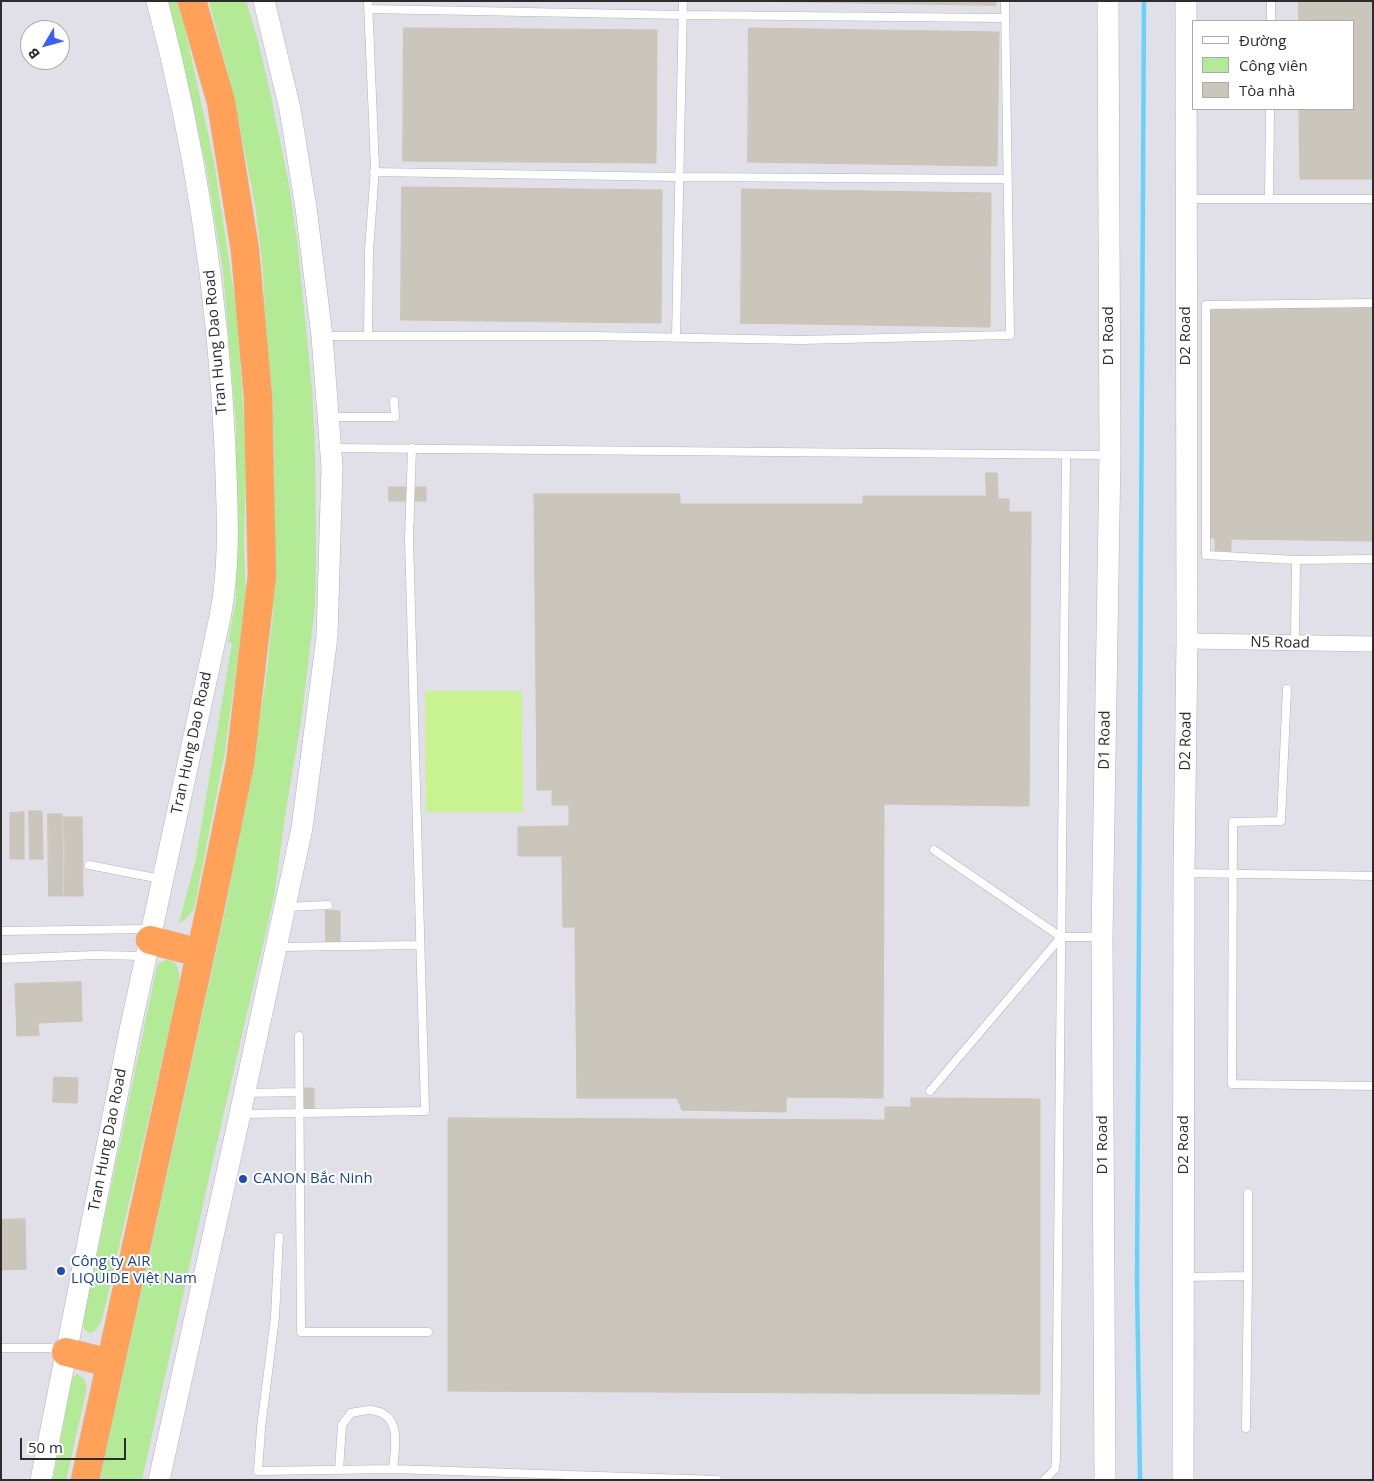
<!DOCTYPE html>
<html>
<head>
<meta charset="utf-8">
<style>
	body { margin:0 }
	#map { position:relative; width:1374px; height:1481px; overflow:hidden; background:#efe8de; font-family:"Open Sans",sans-serif }
	canvas { display:block }
	.frame { position:absolute; inset:0; border:2px solid #2c2c2c; pointer-events:none }
	.legend { position:absolute; left:1192px; top:20px; width:162px; height:90px; box-sizing:border-box; background:#fff; border:1px solid #ababab; margin:0; padding:6px 9px; list-style:none; font-size:15px; color:#2c2c2c }
	.legend li { display:flex; align-items:center; gap:10px; height:25px }
	.legend b { width:25px; border:1px solid #ababab }
	.north { position:absolute; left:20px; top:20px; width:50px; height:50px; box-sizing:border-box; background:#fff; border:1px solid #ababab; border-radius:50%; rotate:233deg; font-size:14px; font-weight:700; line-height:20px; text-align:center; color:#2c2c2c }
	.north::after { content:''; display:block; margin:auto; width:18px; height:22px; background:#3b5fff; clip-path:polygon(50% 0,100% 100%,50% 72%,0 100%) }
	.scale { position:absolute; left:20px; top:1438px; width:106px; height:22px; box-sizing:border-box; border:2px solid #2c2c2c; border-top:0; padding-left:6px; font-size:15px; line-height:18px; white-space:nowrap; color:#2c2c2c; -webkit-text-stroke:4px #fff; paint-order:stroke }
</style>
</head>
<body>
<div id="map">
<canvas width="1374" height="1481"></canvas>
<div class="frame"></div>
<ul class="legend">
<li><b style="height:6px;background:#fff"></b>Đường</li>
<li><b style="height:14px;background:#b2ea95"></b>Công viên</li>
<li><b style="height:14px;background:#cac6bc"></b>Tòa nhà</li>
</ul>
<div class="north">B</div>
<div class="scale">50 m</div>
</div>
<script>
const g = document.querySelector('canvas').getContext('2d');
g.lineJoin = 'round';
function fill(path, color) { g.fillStyle = color; g.fill(path, 'evenodd'); }
function strokePath(path, color, width, dash) { g.strokeStyle = color; g.lineWidth = width; g.lineCap = dash ? 'butt' : 'round'; g.setLineDash(dash || []); g.stroke(path); }
function drawText(font, color, halo, rows, align = 'center') {
  g.font = font + ' "Open Sans",sans-serif'; g.lineWidth = 4; g.setLineDash([]); g.textBaseline = 'middle'; g.strokeStyle = halo; g.fillStyle = color; for (const [text, x, y, turn = 0] of rows) {
    g.save(); g.translate(x, y); g.rotate((+turn || 0) * Math.PI / 180); g.textAlign = isNaN(turn) ? turn : align; if (halo) g.strokeText(text, 0, 0); g.fillText(text, 0, 0); g.restore();
  }
}
fill(new Path2D(`
	M 1,1 L 1373,1 L 1373,1480 L 1,1480 ZM 1193,21 L 1353,21 L 1353,109 L 1193,109 ZM 30,30 L 60,30 L 60,60 L 30,60 Z`), '#e1dfe7');
fill(new Path2D(`
	M 169,1 L 177,1 L 186,33 L 214,162 L 237,314 L 246,453 L 244,547 L 246,597 L 224,757 L 194,909 L 186,919 L 179,923 L 195,863 L 232,643 L 228,642 L 236,600 L 236,424 L 223,271 L 206,166 Z
	M 209,1 L 246,1 L 258,41 L 270,92 L 289,185 L 297,239 L 312,388 L 315,450 L 316,548 L 315,607 L 301,722 L 286,809 L 274,897 L 212,1164 L 142,1480 L 100,1480 L 226,907 L 265,687 L 273,614 L 275,556 L 274,444 L 262,260 L 255,205 L 234,97 Z
	M 166,960 L 174,962 C 183,973 178,985 176,999 L 105,1307 C 102,1318 101,1329 90,1333 C 82,1330 83,1324 84,1317 L 156,971 L 158,964 Z
	M 77,1374 L 84,1379 L 87,1387 L 66,1480 L 53,1480 L 72,1379 Z`), '#b2ea95');
fill(new Path2D(`
	M 425,691 L 522,691 L 523,812 L 426,812 Z`), '#c9f390');
strokePath(new Path2D(`
	M 1140,1480 L 1137,1282 L 1144,1`), '#68d3fa', 4.5);
const building = new Path2D(`
	M 746,1 L 996,1 L 996,5 Z
	M 1299,1 L 1373,1 L 1373,179 L 1300,179 L 1299,109 L 1353,109 L 1353,21 L 1299,21 Z
	M 404,28 L 657,30 L 656,163 L 403,161 Z
	M 749,28 L 999,32 L 997,166 L 748,162 Z
	M 402,187 L 662,190 L 661,323 L 401,320 Z
	M 742,189 L 991,193 L 990,327 L 741,323 Z
	M 1373,308 L 1373,541 L 1231,539 L 1231,551 L 1215,551 L 1215,538 L 1207,538 L 1208,310 Z
	M 986,473 L 997,473 L 998,499 L 1009,499 L 1009,512 L 1031,512 L 1029,806 L 884,804 L 883,1098 L 786,1097 L 786,1112 L 682,1110 L 677,1098 L 577,1098 L 575,927 L 563,927 L 562,856 L 518,856 L 518,827 L 569,826 L 569,805 L 552,805 L 552,790 L 537,790 L 534,494 L 680,494 L 680,504 L 863,504 L 863,496 L 986,496 Z
	M 389,487 L 426,487 L 426,501 L 389,501 Z
	M 29,811 L 42,811 L 43,859 L 30,859 Z
	M 24,812 L 24,859 L 10,859 L 10,813 Z
	M 48,814 L 62,814 L 63,896 L 49,896 Z
	M 64,817 L 82,817 L 83,896 L 65,896 Z
	M 326,910 L 340,911 L 340,942 L 326,942 Z
	M 81,982 L 82,1021 L 38,1023 L 39,1035 L 17,1036 L 15,984 Z
	M 54,1077 L 78,1078 L 77,1103 L 53,1102 Z
	M 298,1088 L 314,1088 L 314,1110 L 298,1110 Z
	M 911,1098 L 1040,1099 L 1040,1394 L 448,1391 L 448,1118 L 885,1120 L 885,1107 L 911,1107 Z
	M 25,1219 L 26,1269 L 1,1270 L 1,1220 Z`);
fill(building, '#cac6bc');
strokePath(building, '#cbc4b7', 1);
const lane = new Path2D(`
	M 368,1 L 375,168 L 369,251 L 368,336
	M 368,9 L 683,15 L 1005,18
	M 1271,21 L 1271,1
	M 374,172 L 680,177 L 1008,179
	M 1187,199 L 1373,199
	M 1269,199 L 1270,109
	M 1373,303 L 1206,305 L 1206,555 L 1296,560 L 1373,559
	M 324,336 L 592,336 L 801,340 L 1010,335 L 1005,1
	M 676,338 L 683,1
	M 330,417 L 395,417 L 394,401
	M 332,448 L 1108,455
	M 1295,643 L 1296,560
	M 1287,689 L 1281,821 L 1233,822 L 1232,1084 L 1373,1086
	M 934,850 L 1061,937 L 1100,937
	M 89,865 L 161,879
	M 1185,873 L 1373,876
	M 287,907 L 328,905
	M 1,931 L 150,929
	M 277,947 L 420,945
	M 1,959 L 96,955 L 144,956
	M 299,1036 L 301,1332 L 428,1332
	M 930,1091 L 1061,937
	M 246,1093 L 299,1092
	M 242,1114 L 425,1111 L 409,538 L 412,448
	M 279,1237 L 275,1317 L 261,1428 L 258,1471 L 393,1469 L 717,1480
	M 1248,1276 L 1248,1193
	M 1186,1277 L 1248,1276 L 1246,1428
	M 1,1348 L 50,1348 L 62,1351
	M 339,1470 L 342,1425 L 351,1413 C 357,1412 365,1410 371,1410 C 403,1414 395,1446 393,1469
	M 1044,1480 L 1055,1469 L 1056,1460 L 1066,455`);
const street = new Path2D(`
	M 1187,641 L 1373,644`);
const secondary = new Path2D(`
	M 41,1480 L 130,1030 C 161,893 189,755 220,617 C 231,561 227,505 225,448 C 218,298 196,147 157,1
	M 159,1480 L 240,1114 L 302,828 L 327,637 L 332,467 L 322,336 L 306,208 L 290,109 L 264,1
	M 1105,1480 L 1102,937 L 1110,455 L 1108,1
	M 1183,1480 L 1184,873 L 1187,641 L 1186,1`);
const highway = new Path2D(`
	M 150,940 L 200,953
	M 66,1352 L 110,1363
	M 85,1480 L 208,919 L 240,763 L 262,576 L 258,397 L 245,250 L 221,102 L 192,1`);
strokePath(lane, '#b2b4c1', 9);
strokePath(street, '#b2b4c1', 16);
strokePath(secondary, '#b2b4c1', 22);
strokePath(highway, '#c8c8c8', 29);
strokePath(lane, '#fff', 8);
strokePath(street, '#fff', 15);
strokePath(secondary, '#fff', 21);
strokePath(highway, '#ffa159', 28);
for (const [x, y, r, color] of [
	[243,1179,5,"#1a4fb4"],
	[61,1271,5,"#1a4fb4"]
]) { const dot = new Path2D(); dot.arc(x, y, r, 0, 2 * Math.PI); g.fillStyle = color; g.fill(dot); strokePath(dot, '#fff', 2); }
drawText('15px', '#2c2c2c', '#fff', [
	["D1 Road",1109,336,-90],
	["D2 Road",1186,336,-90],
	["Tran Hung Dao Road",216,342,-95],
	["N5 Road",1280,643,1],
	["D1 Road",1105,740,-89],
	["D2 Road",1186,741,-89],
	["Tran Hung Dao Road",192,743,-78],
	["Tran Hung Dao Road",108,1140,-79],
	["D1 Road",1103,1145,-90],
	["D2 Road",1184,1145,-90]
]);
drawText('15px', '#164399', '#fff', [
	["CANON Bắc Ninh",253,1179],
	["Công ty AIR",71,1262],
	["LIQUIDE Việt Nam",71,1279]
], 'left');
</script>
</body>
</html>
